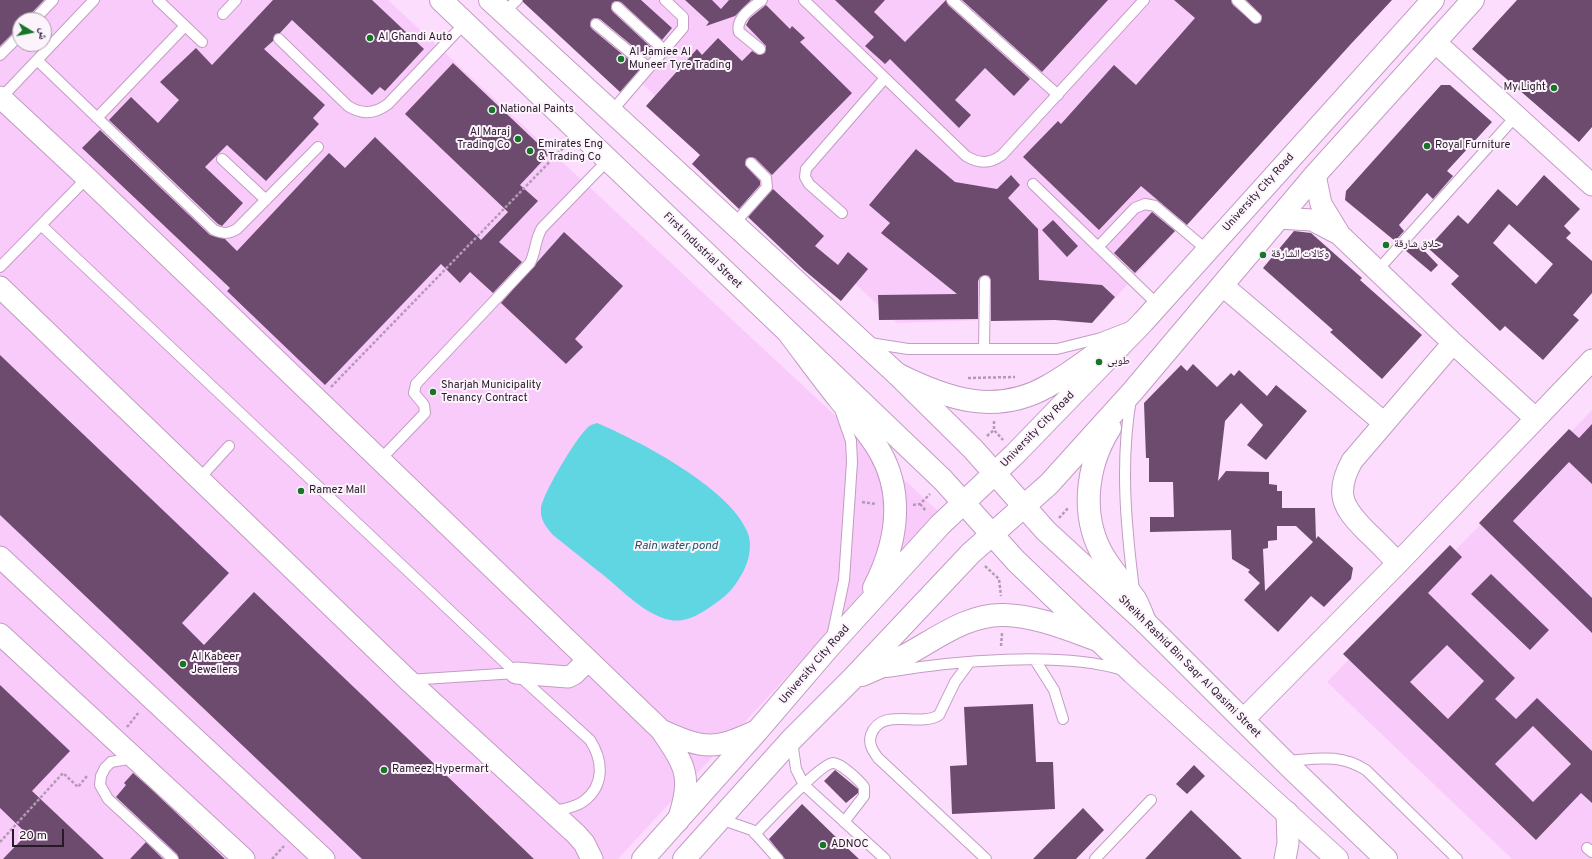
<!DOCTYPE html>
<html>
<head>
<meta charset="utf-8">
<style>
	body { margin:0 }
	#map { position:relative; width:1592px; height:859px; overflow:hidden; background:#fdddfe; font-family:Overpass,"Noto Naskh Arabic",sans-serif }
	canvas { display:block }
	.north { position:absolute; left:12px; top:12px; width:40px; height:40px; box-sizing:border-box; background:#fcf3fc; border:1px solid #a79ca7; border-radius:50%; rotate:100deg; font-size:11px; font-weight:700; line-height:16px; text-align:center; color:#271928 }
	.north::after { content:''; display:block; margin:auto; width:14px; height:18px; background:#167626; clip-path:polygon(50% 0,100% 100%,50% 72%,0 100%) }
	.scale { position:absolute; left:12px; top:829px; width:52px; height:18px; box-sizing:border-box; border:2px solid #271928; border-top:0; padding-left:5px; font-size:12px; line-height:14px; white-space:nowrap; color:#271928; -webkit-text-stroke:3px #fcf3fc; paint-order:stroke }
</style>
</head>
<body>
<div id="map">
<canvas width="1592" height="859"></canvas>
<div class="north">ش</div>
<div class="scale">20 m</div>
</div>
<script>
const g = document.querySelector('canvas').getContext('2d');
g.lineJoin = 'round';
function fill(path, color) { g.fillStyle = color; g.fill(path, 'evenodd'); }
function strokePath(path, color, width, dash) { g.strokeStyle = color; g.lineWidth = width; g.lineCap = dash ? 'butt' : 'round'; g.setLineDash(dash || []); g.stroke(path); }
function drawText(font, color, halo, rows, align = 'center') {
  g.font = font + ' Overpass,"Noto Naskh Arabic",sans-serif'; g.lineWidth = 4; g.setLineDash([]); g.textBaseline = 'middle'; g.strokeStyle = halo; g.fillStyle = color; for (const [text, x, y, turn = 0] of rows) {
    g.save(); g.translate(x, y); g.rotate((+turn || 0) * Math.PI / 180); g.textAlign = isNaN(turn) ? turn : align; if (halo) g.strokeText(text, 0, 0); g.fillText(text, 0, 0); g.restore();
  }
}
fill(new Path2D(`
	M 0,0 L 388,0 L 939,512 L 618,859 L 0,859 ZM 20,20 L 44,20 L 44,44 L 20,44 Z
	M 553,0 L 1384,0 L 1099,316 L 897,323 Z
	M 1592,410 L 1592,859 L 1512,859 L 1327,682 Z`), '#f9cbfb');
fill(new Path2D(`
	M 597,423 C 640,441 729,488 747,531 C 753,544 749,561 743,572 C 738,581 732,590 725,596 C 711,607 690,624 670,620 C 642,614 620,587 598,571 C 583,559 568,547 553,535 C 546,527 540,520 541,508 C 542,495 580,430 591,425 C 593,424 595,424 597,423 Z`), '#60d6e3');
fill(new Path2D(`
	M 0,0 L 44,0 L 25,20 L 20,20 L 20,26 L 0,46 Z
	M 273,0 L 372,0 L 424,49 L 385,91 L 380,87 L 372,95 L 292,20 L 280,33 L 275,34 L 273,41 L 264,49 L 325,105 L 313,118 L 319,124 L 266,181 L 227,145 L 205,167 L 243,203 L 222,226 L 218,224 L 109,120 L 131,97 L 158,123 L 179,100 L 160,82 L 196,48 L 212,65 Z
	M 523,0 L 641,0 L 672,28 L 662,40 L 621,2 L 615,1 L 612,3 L 611,9 L 613,12 L 653,49 L 646,57 L 600,19 L 594,18 L 591,20 L 590,26 L 592,29 L 640,69 L 620,92 L 523,2 Z
	M 685,0 L 712,0 L 721,9 L 729,0 L 751,0 L 735,16 L 706,26 L 709,22 Z
	M 835,0 L 885,0 L 874,12 L 905,42 L 946,0 L 948,5 L 1030,79 L 1014,96 L 985,68 L 955,100 L 971,115 L 959,128 L 890,59 L 885,64 L 865,46 L 874,37 Z
	M 962,0 L 1108,0 L 1042,72 Z
	M 1174,0 L 1231,0 L 1233,5 L 1255,24 L 1261,22 L 1262,16 L 1246,0 L 1392,0 L 1350,45 L 1187,225 L 1141,186 L 1099,230 L 1023,157 L 1058,121 L 1061,124 L 1114,65 L 1136,85 L 1195,18 Z
	M 1517,0 L 1592,0 L 1592,127 L 1579,142 L 1472,49 Z
	M 766,5 L 790,29 L 792,26 L 805,38 L 800,42 L 852,93 L 772,175 L 755,158 L 750,157 L 746,159 L 745,165 L 760,181 L 760,185 L 739,209 L 692,164 L 700,155 L 646,106 L 697,49 L 702,55 L 718,38 L 742,61 L 752,51 L 759,55 L 765,53 L 766,46 L 746,25 L 750,18 Z
	M 453,63 L 549,154 L 520,185 L 538,201 L 499,242 L 522,262 L 493,293 L 470,272 L 460,283 L 441,264 L 325,385 L 227,291 L 230,288 L 82,148 L 100,130 L 210,235 L 225,239 L 237,251 L 329,153 L 345,168 L 375,137 L 481,240 L 508,212 L 405,114 Z
	M 1441,85 L 1450,85 L 1492,122 L 1447,171 L 1453,176 L 1433,199 L 1427,193 L 1399,225 L 1404,231 L 1395,241 L 1345,200 L 1346,191 Z
	M 916,149 L 955,182 L 997,189 L 1011,175 L 1020,185 L 1008,198 L 1038,229 L 1039,280 L 1102,285 L 1115,297 L 1092,323 L 1055,320 L 991,321 L 991,281 L 989,276 L 985,275 L 980,277 L 978,281 L 978,319 L 879,320 L 878,295 L 957,294 L 881,233 L 890,223 L 869,205 Z
	M 1544,175 L 1580,209 L 1564,226 L 1571,233 L 1566,238 L 1592,261 L 1592,293 L 1573,315 L 1579,320 L 1543,360 L 1505,326 L 1500,331 L 1451,284 L 1459,276 L 1428,248 L 1458,215 L 1468,224 L 1498,189 L 1517,206 ZM 1509,224 L 1553,264 L 1536,284 L 1493,243 Z
	M 773,189 L 824,236 L 815,246 L 838,265 L 848,252 L 868,269 L 841,301 L 804,270 L 748,217 Z
	M 1152,212 L 1175,231 L 1135,273 L 1114,253 Z
	M 1053,220 L 1078,246 L 1067,257 L 1042,230 Z
	M 1294,231 L 1311,233 L 1362,278 L 1360,280 L 1422,335 L 1382,379 L 1330,332 L 1333,330 L 1263,268 Z
	M 564,232 L 623,286 L 575,339 L 583,347 L 566,364 L 501,303 Z
	M 1414,240 L 1438,265 L 1431,272 L 1405,250 Z
	M 0,355 L 229,573 L 182,623 L 204,645 L 254,592 L 534,859 L 362,859 L 0,515 Z
	M 1193,364 L 1217,387 L 1231,373 L 1234,376 L 1239,370 L 1267,396 L 1276,385 L 1307,411 L 1266,460 L 1247,445 L 1263,425 L 1241,403 L 1225,421 L 1218,481 L 1226,471 L 1269,472 L 1269,484 L 1277,485 L 1277,491 L 1282,491 L 1282,508 L 1315,508 L 1316,539 L 1318,536 L 1353,568 L 1351,579 L 1324,607 L 1311,596 L 1278,632 L 1244,600 L 1260,583 L 1248,572 L 1250,570 L 1232,559 L 1231,530 L 1150,532 L 1150,517 L 1174,517 L 1173,482 L 1149,482 L 1149,458 L 1146,458 L 1144,403 L 1181,365 L 1187,371 ZM 1277,526 L 1296,526 L 1313,542 L 1265,591 L 1263,549 L 1268,548 L 1268,541 L 1277,540 Z
	M 1592,424 L 1592,484 L 1569,462 L 1513,521 L 1592,598 L 1592,633 L 1479,523 L 1569,429 L 1579,438 Z
	M 1450,545 L 1462,557 L 1428,593 L 1515,678 L 1495,699 L 1516,719 L 1537,698 L 1592,751 L 1592,803 L 1581,793 L 1536,840 L 1343,654 ZM 1447,645 L 1484,681 L 1448,719 L 1410,682 ZM 1533,726 L 1571,764 L 1533,802 L 1495,764 Z
	M 1491,574 L 1549,630 L 1530,650 L 1471,594 Z
	M 0,685 L 70,751 L 32,791 L 104,859 L 3,859 L 27,834 L 0,808 Z
	M 1033,704 L 1036,762 L 1053,762 L 1055,809 L 952,814 L 950,766 L 967,765 L 964,707 Z
	M 1194,765 L 1205,776 L 1187,794 L 1176,784 Z
	M 835,770 L 858,789 L 858,793 L 846,803 L 824,781 Z
	M 133,773 L 150,788 L 225,859 L 179,859 L 177,854 L 116,797 L 126,785 L 124,783 Z
	M 802,804 L 842,843 L 859,859 L 785,859 L 769,839 Z
	M 1083,808 L 1104,830 L 1076,859 L 1033,859 Z
	M 1191,810 L 1242,859 L 1145,859 Z
	M 146,842 L 163,859 L 130,859 Z`), '#6d4b6e');
const service = new Path2D(`
	M 158,0 L 202,42
	M 804,0 L 966,156 C 979,164 990,164 1002,155 L 1144,0
	M 952,0 L 1058,95
	M 1237,0 L 1256,18
	M 617,7 L 665,51
	M 503,13 L 517,0
	M 223,14 L 236,0
	M 34,20 L 53,0
	M 596,24 L 649,68
	M 279,39 L 348,106 C 362,115 375,114 388,104 L 465,23
	M 760,49 L 739,32 C 735,18 753,7 762,0
	M 0,55 L 20,35
	M 37,60 L 214,230 C 223,234 229,234 237,229 L 318,147
	M 1,98 L 94,0
	M 611,112 L 683,28 L 683,17 L 665,0
	M 97,118 L 185,26
	M 222,159 L 266,200
	M 1033,184 L 1158,305
	M 842,213 L 809,184 L 805,177 L 806,169 L 885,78
	M 41,225 L 516,673 L 590,740 C 603,760 605,785 584,801 C 575,808 562,809 551,812
	M 733,225 L 767,187 L 766,178 L 751,163
	M 1098,247 L 1135,208 L 1145,204 L 1155,206 L 1207,250
	M 0,267 L 87,178
	M 1377,271 L 1516,116
	M 870,343 L 908,349 L 1057,349 L 1101,338 L 1132,326
	M 984,349 L 985,281
	M 1131,399 C 1120,463 1126,526 1134,590
	M 380,460 L 425,413 L 424,405 L 414,393 L 416,384 L 530,263 C 536,251 535,239 542,228 L 608,160
	M 199,479 L 229,446
	M 832,637 L 844,580 L 852,462 L 851,441 L 841,412
	M 1035,660 L 1054,690 L 1063,719
	M 969,663 L 955,682 L 939,715 C 919,728 881,706 871,735 C 868,744 873,751 878,758 L 986,859
	M 887,672 C 953,661 1060,651 1123,670
	M 408,680 L 516,673
	M 792,741 L 796,769 L 804,785 L 885,859
	M 133,758 L 111,762 L 105,768 L 101,776 L 100,785 L 108,799 L 173,859
	M 1286,761 C 1317,759 1339,753 1366,770 L 1457,859
	M 720,819 L 752,830 L 778,859
	M 755,834 C 767,822 821,763 833,763 C 841,763 860,781 864,787 L 864,796 L 844,822
	M 1587,848 L 1592,852
	M 1095,859 L 1151,800`);
const minor = new Path2D(`
	M 1435,42 L 1592,185
	M 0,97 L 87,178 L 661,730 C 687,768 692,776 678,821
	M 1315,175 L 1321,204 L 1340,235 L 1453,343 L 1535,418
	M 1278,218 L 1312,220 L 1337,233
	M 1222,285 L 1384,423
	M 0,287 L 408,680 L 576,834 L 584,843 L 592,859
	M 0,557 L 324,859
	M 1398,563 C 1388,553 1378,542 1367,532 C 1343,508 1334,494 1352,461 L 1453,343
	M 0,634 L 244,859
	M 516,673 L 568,677 L 574,674 L 588,660
	M 1243,720 L 1398,563 L 1592,360
	M 661,730 C 705,750 715,750 758,730
	M 1285,859 L 1288,843 L 1287,812`);
const secondary = new Path2D(`
	M 441,0 L 943,480 L 1016,561 L 1133,673 L 1337,859
	M 490,0 L 897,374 L 973,449 L 1046,531 L 1145,622 L 1285,762 L 1386,859`);
const primary = new Path2D(`
	M 791,336 C 807,357 822,378 839,399 C 853,416 869,432 880,452 C 905,496 896,545 874,588
	M 897,374 C 947,399 996,416 1048,386 C 1068,375 1086,361 1104,348
	M 1110,428 C 1086,466 1080,517 1104,557 C 1113,572 1125,585 1135,599 C 1139,606 1142,614 1145,622
	M 862,675 C 876,669 890,663 904,656 C 935,640 966,614 1004,615 C 1037,616 1067,629 1098,640
	M 643,859 L 758,730 L 829,647 L 940,525 L 1015,454 L 1143,322 L 1433,0
	M 684,859 L 792,739 L 853,678 L 971,553 L 1049,484 L 1133,391 L 1315,175 L 1473,0`);
strokePath(service, '#c29cc3', 12);
strokePath(minor, '#c29cc3', 23);
strokePath(secondary, '#c29cc3', 24);
strokePath(primary, '#c29cc3', 24);
strokePath(new Path2D(`
	M 968,378 L 1015,377
	M 331,387 L 566,145
	M 994,421 L 994,430 L 1003,440
	M 987,436 L 994,430
	M 862,502 L 876,504
	M 920,504 L 926,511
	M 913,505 L 920,504 L 930,494
	M 1059,518 L 1069,507
	M 985,566 L 999,579 L 1001,596
	M 1001,646 L 1002,633
	M 127,727 L 139,712
	M 0,842 L 63,773 L 78,787 L 87,776
	M 272,859 L 284,846`), '#b399b4', 2.5, [3, 2]);
strokePath(service, '#fff', 10);
strokePath(minor, '#fff', 21);
strokePath(secondary, '#fff', 22);
strokePath(primary, '#fff', 22);
for (const [x, y, r, color] of [
	[370,38,4,"#167626"],
	[621,59,4,"#167626"],
	[1554,88,4,"#167626"],
	[492,110,4,"#167626"],
	[518,139,4,"#167626"],
	[1427,146,4,"#167626"],
	[530,151,4,"#167626"],
	[1386,245,4,"#167626"],
	[1263,255,4,"#167626"],
	[1099,362,4,"#167626"],
	[433,392,4,"#167626"],
	[301,491,4,"#167626"],
	[183,664,4,"#167626"],
	[384,770,4,"#167626"],
	[823,845,4,"#167626"]
]) { const dot = new Path2D(); dot.arc(x, y, r, 0, 2 * Math.PI); g.fillStyle = color; g.fill(dot); strokePath(dot, '#fcf3fc', 1.5); }
drawText('11px', '#271928', '#fcf3fc', [
	["Al Ghandi Auto",378,38],
	["Al Jamiee Al",629,53],
	["Muneer Tyre Trading",629,66],
	["My Light",1546,88,"right"],
	["National Paints",500,110],
	["Al Maraj",510,133,"right"],
	["Trading Co",510,146,"right"],
	["Emirates Eng",538,145],
	["& Trading Co",538,158],
	["Royal Furniture",1435,146],
	["حلاق شارقة",1394,245],
	["وكالات الشارقة",1271,255],
	["طوبى",1107,362],
	["Sharjah Municipality",441,386],
	["Tenancy Contract",441,399],
	["Ramez Mall",309,491],
	["Al Kabeer",191,658],
	["Jewellers",191,671],
	["Rameez Hypermart",392,770],
	["ADNOC",831,845]
], 'left');
drawText('11px', '#271928', '#fcf3fc', [
	["University City Road",1259,193,-48],
	["First Industrial Street",702,251,44],
	["University City Road",1038,430,-46],
	["University City Road",815,665,-49],
	["Sheikh Rashid Bin Saqr Al Qasimi Street",1189,667,45]
]);
drawText('italic 12px', '#22555b', '#fcf3fc', [
	["Rain water pond",676,547]
]);
</script>
</body>
</html>
